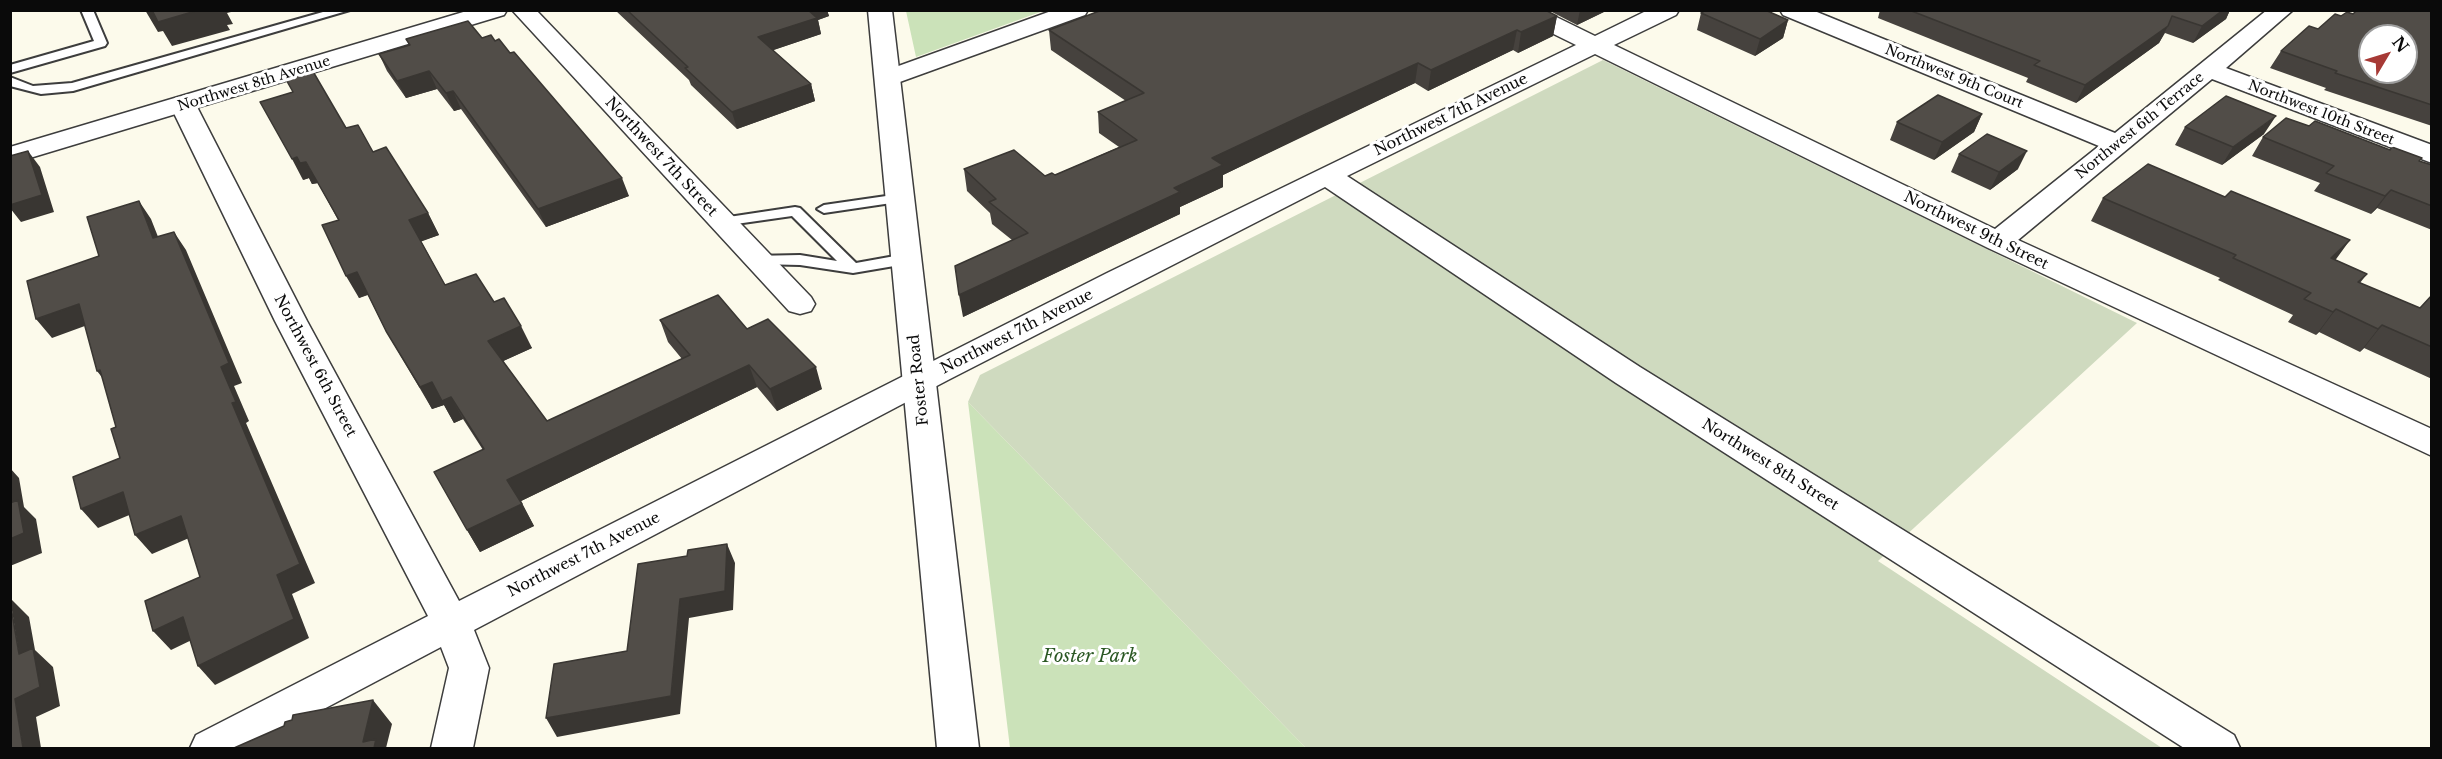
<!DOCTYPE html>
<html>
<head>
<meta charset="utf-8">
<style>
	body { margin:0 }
	#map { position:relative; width:2442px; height:759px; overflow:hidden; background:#fcfaeb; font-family:"Libre Baskerville",serif }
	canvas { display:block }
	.frame { position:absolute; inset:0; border:12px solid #0a0a0a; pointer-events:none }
	.north { position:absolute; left:2358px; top:24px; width:60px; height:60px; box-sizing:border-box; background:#fff; border:2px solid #9d9d9d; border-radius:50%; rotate:52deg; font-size:16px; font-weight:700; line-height:24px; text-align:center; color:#0a0a0a }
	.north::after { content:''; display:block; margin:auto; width:21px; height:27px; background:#a73a36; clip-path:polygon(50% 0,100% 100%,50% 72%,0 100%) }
</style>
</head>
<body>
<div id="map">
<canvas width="2442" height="759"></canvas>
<div class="frame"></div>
<div class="north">N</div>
</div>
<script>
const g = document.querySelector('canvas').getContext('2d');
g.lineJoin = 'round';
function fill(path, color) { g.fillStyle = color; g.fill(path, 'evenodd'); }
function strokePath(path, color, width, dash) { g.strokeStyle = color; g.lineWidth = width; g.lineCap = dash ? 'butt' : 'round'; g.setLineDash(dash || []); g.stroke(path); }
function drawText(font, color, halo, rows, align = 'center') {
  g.font = font + ' "Libre Baskerville",serif'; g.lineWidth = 6; g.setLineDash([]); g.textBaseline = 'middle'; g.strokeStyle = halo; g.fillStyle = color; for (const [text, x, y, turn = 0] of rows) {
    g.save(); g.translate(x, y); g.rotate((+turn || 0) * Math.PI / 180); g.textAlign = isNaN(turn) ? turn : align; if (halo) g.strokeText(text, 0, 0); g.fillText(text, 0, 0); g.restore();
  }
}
fill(new Path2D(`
	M 906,11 L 906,10 L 1043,11 L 916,57 Z
	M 968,402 L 1306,748 L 1010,748 Z`), '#cbe2b9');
fill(new Path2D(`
	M 1603,60 L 2137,323 L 1878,561 L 2162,748 L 1306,748 L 968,402 L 980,375 Z`), '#cfdabf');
const service = new Path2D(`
	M 81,10 L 93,10 L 107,43 L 105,46 L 10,73 L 10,65 L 94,41 Z
	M 330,10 L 350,10 L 73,91 L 41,94 L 10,86 L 10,77 L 33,86 L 72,83 Z
	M 900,194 L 907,198 L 905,201 L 824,213 L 817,209 L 824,205 Z
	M 795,207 L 800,208 L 856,263 L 906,254 L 913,259 L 906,264 L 853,273 L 800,265 L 757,264 L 752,262 L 750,259 L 752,256 L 800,255 L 837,261 L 792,216 L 722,226 L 715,222 L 722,218 Z`);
const minor = new Path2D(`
	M 512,10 L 536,10 L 811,297 L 815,304 L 811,311 L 800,314 L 789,311 Z
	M 1054,10 L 1088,10 L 1085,15 L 897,83 L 888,85 L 879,83 L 876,78 L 879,73 Z
	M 1512,10 L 1542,10 L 1595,36 L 1648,10 L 1679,10 L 1676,15 L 1614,45 L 1995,229 L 2099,146 L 1783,15 L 1780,10 L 1812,10 L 2115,133 L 2267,10 L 2293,10 L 2226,68 L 2432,145 L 2432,163 L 2212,79 L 2018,240 L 2432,429 L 2432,456 L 1988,248 L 1595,54 L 1347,176 L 1640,367 L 2234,735 L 2240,748 L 2184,748 L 1616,383 L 1325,187 L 948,380 L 474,630 L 489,668 L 473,748 L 431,748 L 449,668 L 441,647 L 250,748 L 190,748 L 196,735 L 428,616 L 275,321 L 170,105 L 174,100 L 183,97 L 192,100 L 196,105 L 307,321 L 459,601 L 1107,273 L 1576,45 L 1515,15 Z`);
const tertiary = new Path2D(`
	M 470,10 L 507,10 L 504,15 L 10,164 L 10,147 Z
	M 868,10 L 892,10 L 979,748 L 937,748 Z`);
strokePath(service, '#3d3d3d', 4);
strokePath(minor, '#3d3d3d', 3);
strokePath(tertiary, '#3d3d3d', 3);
fill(service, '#fff');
fill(minor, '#fff');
fill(tertiary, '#fff');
fill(new Path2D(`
	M 615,10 L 827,10 L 829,16 L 818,20 L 821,34 L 773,50 L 811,84 L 815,101 L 737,129 L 691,85 L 689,80 Z
	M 1548,10 L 1608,10 L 1577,25 Z
	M 1880,10 L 2230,10 L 2226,19 L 2193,43 L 2165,33 L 2159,43 L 2076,103 L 2026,82 L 2028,78 L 1878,18 Z
	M 2432,10 L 2432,126 L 2324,90 L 2326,88 L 2270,68 L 2281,51 L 2341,16 L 2353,14 Z
	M 1701,13 L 1788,20 L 1783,38 L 1755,56 L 1697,30 Z
	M 1557,16 L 1553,36 L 1518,53 L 1513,50 L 1428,91 L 1415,83 L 1307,134 L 1223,175 L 1223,187 L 1180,207 L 1180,214 L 963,317 L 1012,240 L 992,224 L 990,213 L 967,191 L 964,169 L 1045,176 L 1055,175 L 1119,147 L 1099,133 L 1098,112 L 1126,101 L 1051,50 L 1049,30 Z
	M 482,38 L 629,196 L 546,227 L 461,109 L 454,111 L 437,89 L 406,98 L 387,71 L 379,54 L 409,45 L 406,39 Z
	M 1982,114 L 1974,132 L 1934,160 L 1890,140 L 1897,122 Z
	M 2185,127 L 2264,134 L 2222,165 L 2175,145 Z
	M 346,128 L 373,152 L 428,213 L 439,235 L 421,241 L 445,285 L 494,302 L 532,348 L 503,361 L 547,421 L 682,359 L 668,342 L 660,320 L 747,329 L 822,389 L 777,411 L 757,387 L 521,501 L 534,526 L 480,552 L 467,530 L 483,450 L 463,419 L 454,423 L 444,405 L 432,409 L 386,331 L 368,295 L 359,298 L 338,220 L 318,183 L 312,184 L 309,178 L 303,180 Z
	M 2263,137 L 2420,161 L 2432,165 L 2432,230 L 2377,208 L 2371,214 L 2314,191 L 2320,183 L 2252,156 Z
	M 1959,154 L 2018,169 L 1990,190 L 1951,172 Z
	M 2103,198 L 2335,260 L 2367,274 L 2360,283 L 2420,308 L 2432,295 L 2432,379 L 2364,348 L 2360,352 L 2319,332 L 2316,335 L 2288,322 L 2293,315 L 2218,280 L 2220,278 L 2091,221 Z`), '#46423e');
fill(new Path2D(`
	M 145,10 L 230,10 L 231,12 L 227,13 L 233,24 L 227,25 L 230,30 L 172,46 L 163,31 L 158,32 Z
	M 805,10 L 827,10 L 829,16 L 818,20 L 821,34 L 762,54 L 758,37 Z
	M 1580,10 L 1608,10 L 1577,25 Z
	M 2223,10 L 2230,10 L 2226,19 L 2193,43 L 2202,26 Z
	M 1557,16 L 1553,36 L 1518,53 L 1521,32 Z
	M 1788,20 L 1783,38 L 1755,56 L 1760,39 Z
	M 2168,26 L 2159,43 L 2076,103 L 2085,85 Z
	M 1517,30 L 1513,50 L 1428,91 L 1431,70 Z
	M 1418,63 L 1415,83 L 1223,175 L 1223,187 L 1180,207 L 1180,214 L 963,317 L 959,295 L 1174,188 L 1212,158 Z
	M 429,71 L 437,89 L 406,98 L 397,81 Z
	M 811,84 L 815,101 L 737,129 L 732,112 Z
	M 453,91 L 461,109 L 454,111 L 446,93 Z
	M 1982,114 L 1974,132 L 1934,160 L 1942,142 Z
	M 2276,116 L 2264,134 L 2222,165 L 2233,147 Z
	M 28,151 L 40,167 L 54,212 L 21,222 L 10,208 L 10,205 Z
	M 2027,151 L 2018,169 L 1990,190 L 1999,172 Z
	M 297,157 L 306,162 L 318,183 L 312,184 L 309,178 L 303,180 L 292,159 Z
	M 622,178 L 629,196 L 546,227 L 538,209 Z
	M 2391,190 L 2377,208 L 2371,214 L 2385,196 Z
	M 139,201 L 151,219 L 166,257 L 153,238 Z
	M 428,213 L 439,235 L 420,242 L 409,220 Z
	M 174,232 L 186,250 L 242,383 L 234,386 L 249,421 L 246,423 L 315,583 L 292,594 L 309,638 L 215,685 L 198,666 L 277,575 L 232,403 L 221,367 Z
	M 2350,240 L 2334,262 L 2331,258 Z
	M 357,272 L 369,294 L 359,298 L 346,276 Z
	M 79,304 L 93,323 L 52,338 L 36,319 Z
	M 2336,309 L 2319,332 L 2316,335 L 2333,312 Z
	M 2382,325 L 2364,348 L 2360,352 L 2378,329 Z
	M 521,326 L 532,348 L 499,363 L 488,341 Z
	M 749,365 L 757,387 L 519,502 L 507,480 Z
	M 816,367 L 822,389 L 777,411 L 770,389 Z
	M 100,370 L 112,390 L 97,371 Z
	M 432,382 L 451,397 L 463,419 L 454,423 L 444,405 L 432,409 L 420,387 Z
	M 10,468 L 19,478 L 24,507 L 36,519 L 42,553 L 10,566 Z
	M 123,492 L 139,511 L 98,528 L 81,509 Z
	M 522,504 L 534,526 L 480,552 L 467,530 Z
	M 181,516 L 196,535 L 152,554 L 135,535 Z
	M 727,544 L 735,563 L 733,610 L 689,618 L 680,714 L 557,737 L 546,718 L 671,696 L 680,599 Z
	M 10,598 L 29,617 L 35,650 L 53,667 L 60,706 L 36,717 L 41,748 L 23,748 L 15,699 L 19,654 Z
	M 183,617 L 200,636 L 171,650 L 153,631 Z
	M 373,700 L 392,724 L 386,748 L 369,748 L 363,742 Z`), '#393632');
const building = new Path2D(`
	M 152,10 L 199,10 L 158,22 Z
	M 627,10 L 808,10 L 817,18 L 758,37 L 811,84 L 732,112 L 685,68 L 688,67 Z
	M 1102,10 L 1545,10 L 1557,16 L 1521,32 L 1517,30 L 1431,70 L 1418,63 L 1308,113 L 1212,158 L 1223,165 L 1174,188 L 1180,192 L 959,295 L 955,266 L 1028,233 L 989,202 L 996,199 L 964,169 L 1014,150 L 1045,176 L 1052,173 L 1055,175 L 1137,140 L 1098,112 L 1144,93 L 1049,30 Z
	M 1706,10 L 1765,10 L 1788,20 L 1760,39 L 1701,13 Z
	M 1909,10 L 2223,10 L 2202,26 L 2172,16 L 2168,26 L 2085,85 L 2034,65 L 2040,61 Z
	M 2357,10 L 2432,10 L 2432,105 L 2335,73 L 2337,71 L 2281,51 L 2309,26 L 2318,29 L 2335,14 L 2341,16 L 2347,12 L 2353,14 ZM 2370,36 L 2406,36 L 2406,72 L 2370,72 Z
	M 468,21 L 482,38 L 491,35 L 495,41 L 499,39 L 510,53 L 514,52 L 622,178 L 538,209 L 453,91 L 446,93 L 429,71 L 397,81 L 379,54 L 410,45 L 406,39 Z
	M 311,68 L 346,128 L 358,125 L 373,152 L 386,147 L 428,213 L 409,220 L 445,285 L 476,274 L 494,302 L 504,298 L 521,326 L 488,341 L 547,421 L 690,355 L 660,320 L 718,295 L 747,329 L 768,319 L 816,367 L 770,389 L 749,365 L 507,480 L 522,504 L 467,530 L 434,472 L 484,449 L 451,397 L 442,401 L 432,382 L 420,387 L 386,331 L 357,272 L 346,276 L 322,225 L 339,220 L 306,162 L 300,163 L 297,157 L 292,159 L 260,102 L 293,92 L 284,76 Z
	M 1938,95 L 1982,114 L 1942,142 L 1897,122 Z
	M 2226,96 L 2276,116 L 2233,147 L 2185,127 Z
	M 2286,118 L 2309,126 L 2315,121 L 2390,150 L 2392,147 L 2422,158 L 2419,161 L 2432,165 L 2432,206 L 2391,190 L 2385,196 L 2326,173 L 2334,166 L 2263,137 Z
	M 1987,134 L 2027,151 L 1999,172 L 1959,154 Z
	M 28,151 L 42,195 L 10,205 L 10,156 Z
	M 2148,164 L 2225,197 L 2231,191 L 2350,240 L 2331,258 L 2367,274 L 2358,282 L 2420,308 L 2432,295 L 2432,347 L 2382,325 L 2378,329 L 2336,309 L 2333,312 L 2304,299 L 2311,293 L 2233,258 L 2236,255 L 2103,198 Z
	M 139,201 L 153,238 L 174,232 L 229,363 L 221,367 L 236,402 L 232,403 L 300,564 L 277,575 L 294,619 L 198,666 L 183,617 L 153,631 L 145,601 L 200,577 L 181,516 L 135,535 L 123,492 L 81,509 L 73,477 L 120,458 L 111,429 L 116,427 L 100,370 L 97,371 L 79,304 L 36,319 L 27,281 L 99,256 L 87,217 Z
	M 18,500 L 24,533 L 10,539 L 10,503 Z
	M 727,544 L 725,591 L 680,599 L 671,696 L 546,718 L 554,664 L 627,651 L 638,564 L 687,556 L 688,550 Z
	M 10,601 L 19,654 L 33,648 L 40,687 L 15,699 L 23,748 L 10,748 Z
	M 373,700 L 363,742 L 376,739 L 374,748 L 234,748 L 284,726 L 285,722 L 292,720 L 293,715 Z`);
fill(building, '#514d48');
strokePath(building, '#393632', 1.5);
drawText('14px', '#0a0a0a', '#fff', [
	["Northwest 9th Court",1954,77,22],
	["Northwest 8th Avenue",254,84,-17],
	["Northwest 10th Street",2321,113,21],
	["Northwest 6th Terrace",2140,126,-39]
]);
drawText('15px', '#0a0a0a', '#fff', [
	["Northwest 7th Avenue",1451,115,-26],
	["Northwest 7th Street",661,157,47],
	["Northwest 9th Street",1976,231,26],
	["Northwest 7th Avenue",1017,332,-27],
	["Northwest 6th Street",315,366,62],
	["Foster Road",919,380,-96],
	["Northwest 8th Street",1770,465,32],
	["Northwest 7th Avenue",584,555,-27]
]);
drawText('italic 18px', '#2b5824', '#fff', [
	["Foster Park",1090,657]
]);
</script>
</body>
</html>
